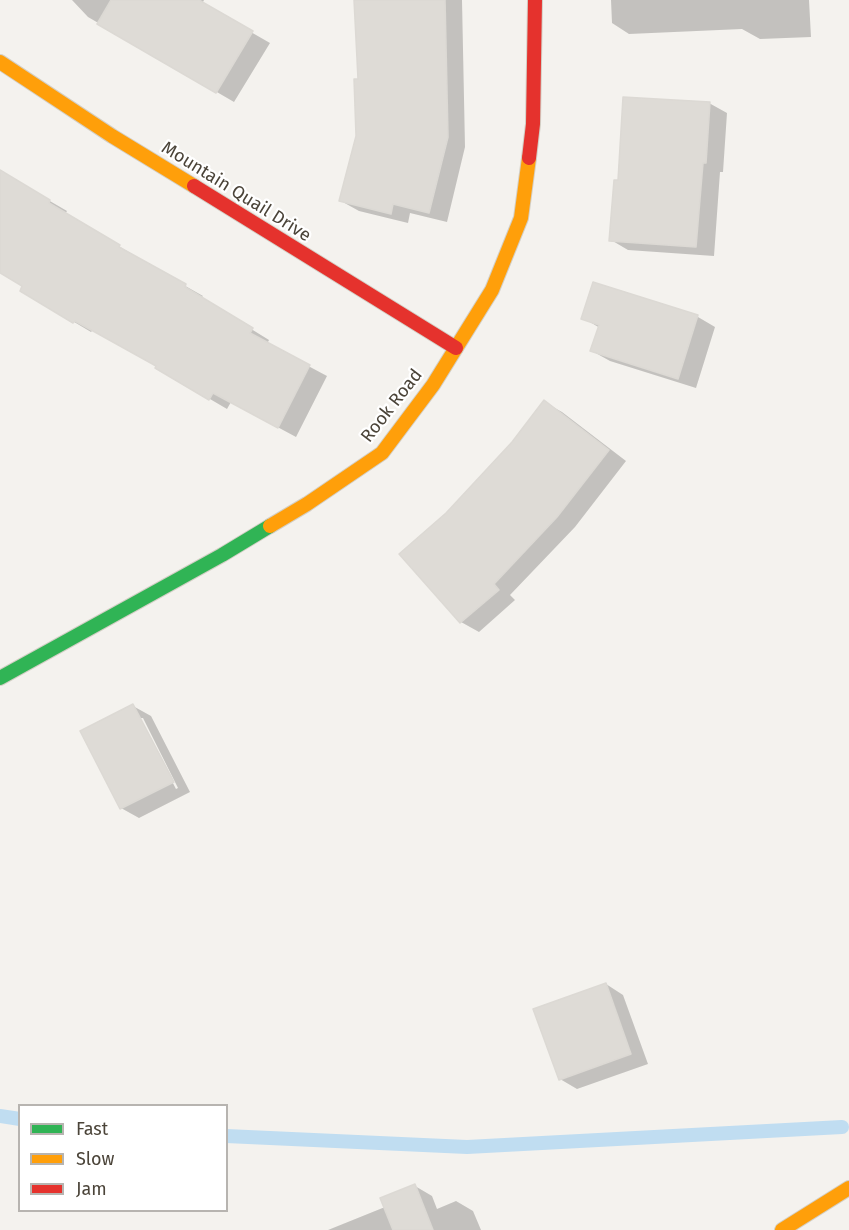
<!DOCTYPE html>
<html>
<head>
<meta charset="utf-8">
<style>
	body { margin:0 }
	#map { position:relative; width:849px; height:1230px; overflow:hidden; background:#f4f2ee; font-family:"Fira Sans",sans-serif }
	canvas { display:block }
	.legend { position:absolute; left:18px; top:1104px; width:210px; height:108px; box-sizing:border-box; background:#fff; border:2px solid #b7b4b0; margin:0; padding:8px 10px; list-style:none; font-size:18px; color:#4b4439 }
	.legend li { display:flex; align-items:center; gap:12px; height:30px }
	.legend b { width:30px; border:2px solid #b7b4b0 }
</style>
</head>
<body>
<div id="map">
<canvas width="849" height="1230"></canvas>
<ul class="legend">
<li><b style="height:8px;background:#30b455"></b>Fast</li>
<li><b style="height:8px;background:#ff9f0a"></b>Slow</li>
<li><b style="height:8px;background:#e5322d"></b>Jam</li>
</ul>
</div>
<script>
const g = document.querySelector('canvas').getContext('2d');
g.lineJoin = 'round';
function fill(path, color) { g.fillStyle = color; g.fill(path, 'evenodd'); }
function strokePath(path, color, width, dash) { g.strokeStyle = color; g.lineWidth = width; g.lineCap = dash ? 'butt' : 'round'; g.setLineDash(dash || []); g.stroke(path); }
function drawText(font, color, halo, rows, align = 'center') {
  g.font = font + ' "Fira Sans",sans-serif'; g.lineWidth = 4.5; g.setLineDash([]); g.textBaseline = 'middle'; g.strokeStyle = halo; g.fillStyle = color; for (const [text, x, y, turn = 0] of rows) {
    g.save(); g.translate(x, y); g.rotate((+turn || 0) * Math.PI / 180); g.textAlign = isNaN(turn) ? turn : align; if (halo) g.strokeText(text, 0, 0); g.fillText(text, 0, 0); g.restore();
  }
}
fill(new Path2D(`
	M 72,0 L 204,0 L 202,4 L 270,43 L 234,102 L 88,17 Z
	M 355,0 L 462,0 L 465,147 L 447,222 L 410,213 L 408,223 L 359,211 L 341,201 L 357,136 L 360,80 Z
	M 611,0 L 809,0 L 811,37 L 760,39 L 742,29 L 629,34 L 612,23 Z
	M 709,103 L 727,113 L 723,172 L 720,172 L 714,256 L 628,250 L 611,240 L 619,182 Z
	M 0,172 L 67,211 L 65,214 L 137,257 L 136,258 L 203,296 L 201,298 L 269,340 L 267,344 L 327,376 L 296,437 L 231,402 L 227,409 L 157,368 L 158,366 L 93,330 L 91,332 L 22,291 L 24,286 L 0,271 Z
	M 594,284 L 698,317 L 715,327 L 696,388 L 610,361 L 592,351 L 600,328 L 583,318 Z
	M 544,402 L 562,412 L 626,461 L 575,527 L 510,595 L 515,600 L 479,632 L 461,622 L 401,554 L 447,514 L 513,443 Z
	M 133,706 L 151,716 L 190,792 L 139,818 L 121,808 ZM 139,718 L 143,718 L 178,788 L 176,789 Z
	M 606,984 L 623,995 L 648,1064 L 577,1089 L 560,1079 Z
	M 415,1186 L 432,1196 L 437,1209 L 456,1201 L 473,1211 L 481,1230 L 328,1230 L 385,1207 Z`), '#0003');
strokePath(new Path2D(`
	M 0,1116 L 20,1119
	M 226,1136 L 467,1147 L 842,1127`), '#c0ddf1', 14);
const building = new Path2D(`
	M 111,0 L 199,0 L 253,31 L 216,93 L 97,24 Z
	M 354,0 L 445,0 L 448,137 L 429,213 L 393,204 L 391,214 L 339,201 L 356,136 L 354,79 L 358,79 Z
	M 623,97 L 710,102 L 706,163 L 703,163 L 696,247 L 609,241 L 614,180 L 618,180 Z
	M 0,170 L 50,200 L 49,203 L 120,245 L 119,247 L 186,284 L 185,287 L 253,328 L 250,333 L 310,365 L 278,428 L 213,393 L 209,400 L 155,368 L 156,366 L 75,321 L 73,323 L 20,291 L 22,286 L 0,273 Z
	M 593,282 L 698,315 L 678,379 L 590,351 L 599,325 L 581,319 Z
	M 544,400 L 609,450 L 557,517 L 494,584 L 499,590 L 460,623 L 399,554 L 446,513 L 512,442 Z
	M 133,704 L 174,782 L 120,809 L 80,731 Z
	M 606,983 L 631,1054 L 559,1080 L 533,1009 Z
	M 415,1184 L 433,1230 L 393,1230 L 380,1198 Z`);
fill(building, '#dedbd6');
strokePath(building, '#dcd9d4', 1.5);
const fast = new Path2D(`
	M 0,678 L 222,555 L 270,526`);
const slow = new Path2D(`
	M 0,62 L 112,136 L 194,186
	M 270,526 L 307,504 L 382,453 L 433,385 L 492,290 L 521,218 L 529,158
	M 782,1230 L 849,1188`);
const jam = new Path2D(`
	M 529,158 L 533,124 L 535,0
	M 194,186 L 456,348`);
strokePath(fast, '#d3cfc5', 16);
strokePath(slow, '#d3cfc5', 16);
strokePath(jam, '#d3cfc5', 16);
strokePath(fast, '#30b455', 14);
strokePath(slow, '#ff9f0a', 14);
strokePath(jam, '#e5322d', 14);
drawText('18px', '#4b4439', '#fff', [
	["Mountain Quail Drive",236,192,32],
	["Rook Road",392,406,-52]
]);
</script>
</body>
</html>
